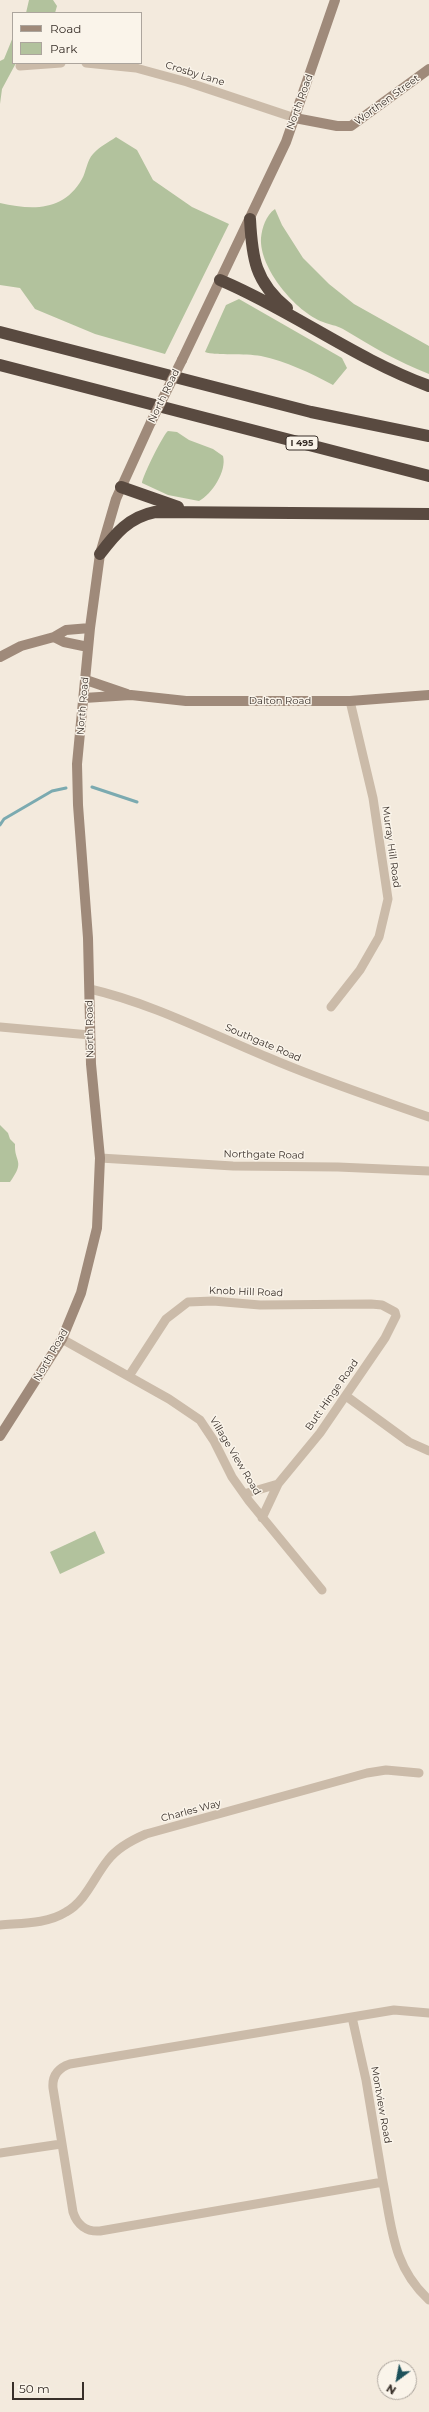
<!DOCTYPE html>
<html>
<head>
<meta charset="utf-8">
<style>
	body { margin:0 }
	#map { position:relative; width:429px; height:2412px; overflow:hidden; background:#f3eadd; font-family:Montserrat,sans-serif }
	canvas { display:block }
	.legend { position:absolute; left:12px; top:12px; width:130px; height:52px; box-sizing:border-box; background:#faf4ea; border:1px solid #aca59d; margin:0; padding:5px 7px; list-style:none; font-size:12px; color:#382f29 }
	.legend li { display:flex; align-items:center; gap:8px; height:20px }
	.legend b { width:20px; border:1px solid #aca59d }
	.north { position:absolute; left:377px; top:2360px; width:40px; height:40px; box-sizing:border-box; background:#faf4ea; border:1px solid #aca59d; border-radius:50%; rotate:212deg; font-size:11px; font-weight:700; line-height:16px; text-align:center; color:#382f29 }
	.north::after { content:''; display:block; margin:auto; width:14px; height:18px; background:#1d515a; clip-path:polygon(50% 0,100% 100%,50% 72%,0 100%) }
	.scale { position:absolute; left:12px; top:2382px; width:72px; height:18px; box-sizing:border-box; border:2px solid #382f29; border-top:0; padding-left:5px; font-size:12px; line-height:14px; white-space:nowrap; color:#382f29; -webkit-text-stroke:3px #faf4ea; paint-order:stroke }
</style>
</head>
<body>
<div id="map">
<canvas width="429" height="2412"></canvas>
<ul class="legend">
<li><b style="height:5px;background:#9f8a7a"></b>Road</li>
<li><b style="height:11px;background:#b2c29d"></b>Park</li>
</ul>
<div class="north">N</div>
<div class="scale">50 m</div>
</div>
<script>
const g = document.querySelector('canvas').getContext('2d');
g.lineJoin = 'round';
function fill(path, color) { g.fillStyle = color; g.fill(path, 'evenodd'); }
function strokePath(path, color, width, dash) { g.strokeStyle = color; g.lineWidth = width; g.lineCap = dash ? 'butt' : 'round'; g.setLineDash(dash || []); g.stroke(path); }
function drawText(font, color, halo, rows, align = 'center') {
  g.font = font + ' Montserrat,sans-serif'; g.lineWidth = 3; g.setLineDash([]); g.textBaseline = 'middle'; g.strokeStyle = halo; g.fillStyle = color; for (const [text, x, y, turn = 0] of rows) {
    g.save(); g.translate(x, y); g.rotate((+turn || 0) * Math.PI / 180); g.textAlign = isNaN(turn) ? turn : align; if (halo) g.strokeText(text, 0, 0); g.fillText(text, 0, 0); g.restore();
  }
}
fill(new Path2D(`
	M 29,0 L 53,0 L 57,6 L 55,13 L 26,13 Z
	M 13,37 L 13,63 L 16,63 L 2,89 L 0,104 L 0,61 L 4,59 Z
	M 116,137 L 137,150 L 153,180 L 192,207 L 229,224 L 165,354 L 95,334 L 35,309 L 20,288 L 0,285 L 0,203 C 32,210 63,212 82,179 C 86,172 87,160 93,154 C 99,147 109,142 116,137 Z
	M 275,209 L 282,225 L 303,258 L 329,284 L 354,304 L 429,346 L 429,374 C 396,361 373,347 343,329 C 336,325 330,325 323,322 C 296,312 259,268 261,238 C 262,228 266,215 275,209 Z
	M 239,299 L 342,358 L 347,368 L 333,385 C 310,373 286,361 261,356 C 245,353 216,356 205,352 L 226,305 Z
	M 168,431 L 177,432 L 189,440 L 213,449 L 223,456 C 227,471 212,494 199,501 L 168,495 L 142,483 C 142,477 164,433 168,431 Z
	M 0,1125 L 8,1133 L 10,1139 L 15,1144 C 14,1163 26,1160 10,1182 L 0,1182 Z
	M 95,1531 L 105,1553 L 60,1574 L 50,1552 Z`), '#b2c29d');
strokePath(new Path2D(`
	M 92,787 L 137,802
	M 0,825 L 4,819 L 52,791 L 66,788`), '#7baab0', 3);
strokePath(new Path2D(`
	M 86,63 L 136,68 L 187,82 L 295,118
	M 20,66 L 61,63
	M 90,989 C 151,1003 209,1033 267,1057 C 320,1080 375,1098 429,1117
	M 331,1007 L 360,970 L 379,937 L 388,899 L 373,798 L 350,701
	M 0,1027 L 90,1035
	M 100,1158 L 233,1166 L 338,1167 L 429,1171
	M 62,1339 L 169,1399 L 200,1420 L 214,1441 L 232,1477 L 249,1501 L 322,1590
	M 129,1376 L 166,1319 L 188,1302 L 213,1301 L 260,1305 L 371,1304 L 382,1305 L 395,1312 L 396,1316 L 385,1338 L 320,1433 L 278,1484 L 262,1518
	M 346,1396 L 409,1442 L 429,1451
	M 244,1494 L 278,1484
	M 0,1925 C 22,1923 47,1924 66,1912 C 86,1901 94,1877 108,1860 C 117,1848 132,1840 146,1834 L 367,1773 L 386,1770 L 419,1773
	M 352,2017 L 366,2080 L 383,2182 L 100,2231 C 87,2232 77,2225 73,2212 L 53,2088 C 52,2076 58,2068 70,2064 Z
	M 352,2017 L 394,2010 L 429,2013
	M 0,2153 L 61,2144
	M 383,2182 C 392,2227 392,2266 429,2300`), '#cbbba9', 9);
strokePath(new Path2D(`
	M 295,118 L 337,126 L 351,126 L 429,69
	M 182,360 L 286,142 L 335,0
	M 54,637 L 64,642 L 88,647
	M 0,657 L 21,646 L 54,637 L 66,630 L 90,628
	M 86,680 L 127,694
	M 84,698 L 131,695 L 186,701 L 350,701 L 429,695
	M 0,1436 L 62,1339 L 81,1293 L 97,1228 L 100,1158 L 91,1064 L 88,938 L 78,805 L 77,764 L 90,628 L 100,554 L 116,499 L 151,422`), '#9f8a7a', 10);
strokePath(new Path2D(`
	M 250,219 C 252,258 255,282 287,308
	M 220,280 C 293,311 355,359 429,386
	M 0,332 L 311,412 L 429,436
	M 0,365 L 429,476
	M 121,487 L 178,507
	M 100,554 C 115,534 129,517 155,512 L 429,514`), '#594a40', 12);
strokePath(new Path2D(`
	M 151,422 L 182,360`), '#9f8a7a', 10);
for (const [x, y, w] of [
	[302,443,32]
]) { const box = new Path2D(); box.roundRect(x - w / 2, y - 7, w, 14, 3); g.fillStyle = '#faf4ea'; g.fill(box); strokePath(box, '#382f29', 1); }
drawText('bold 9px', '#382f29', null, [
	["I 495",302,443]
]);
drawText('10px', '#382f29', '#faf4ea', [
	["Crosby Lane",195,74,17],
	["Worthen Street",387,100,-36],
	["North Road",300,102,-70],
	["North Road",164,396,-64],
	["Dalton Road",280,701],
	["North Road",83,706,-85],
	["Murray Hill Road",391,847,82],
	["North Road",90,1029,-91],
	["Southgate Road",263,1043,23],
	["Northgate Road",264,1155,1],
	["Knob Hill Road",246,1292,2],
	["North Road",51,1355,-60],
	["Butt Hinge Road",332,1395,-55],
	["Village View Road",235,1456,59],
	["Charles Way",191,1811,-15],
	["Montview Road",381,2105,80]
]);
</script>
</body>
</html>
